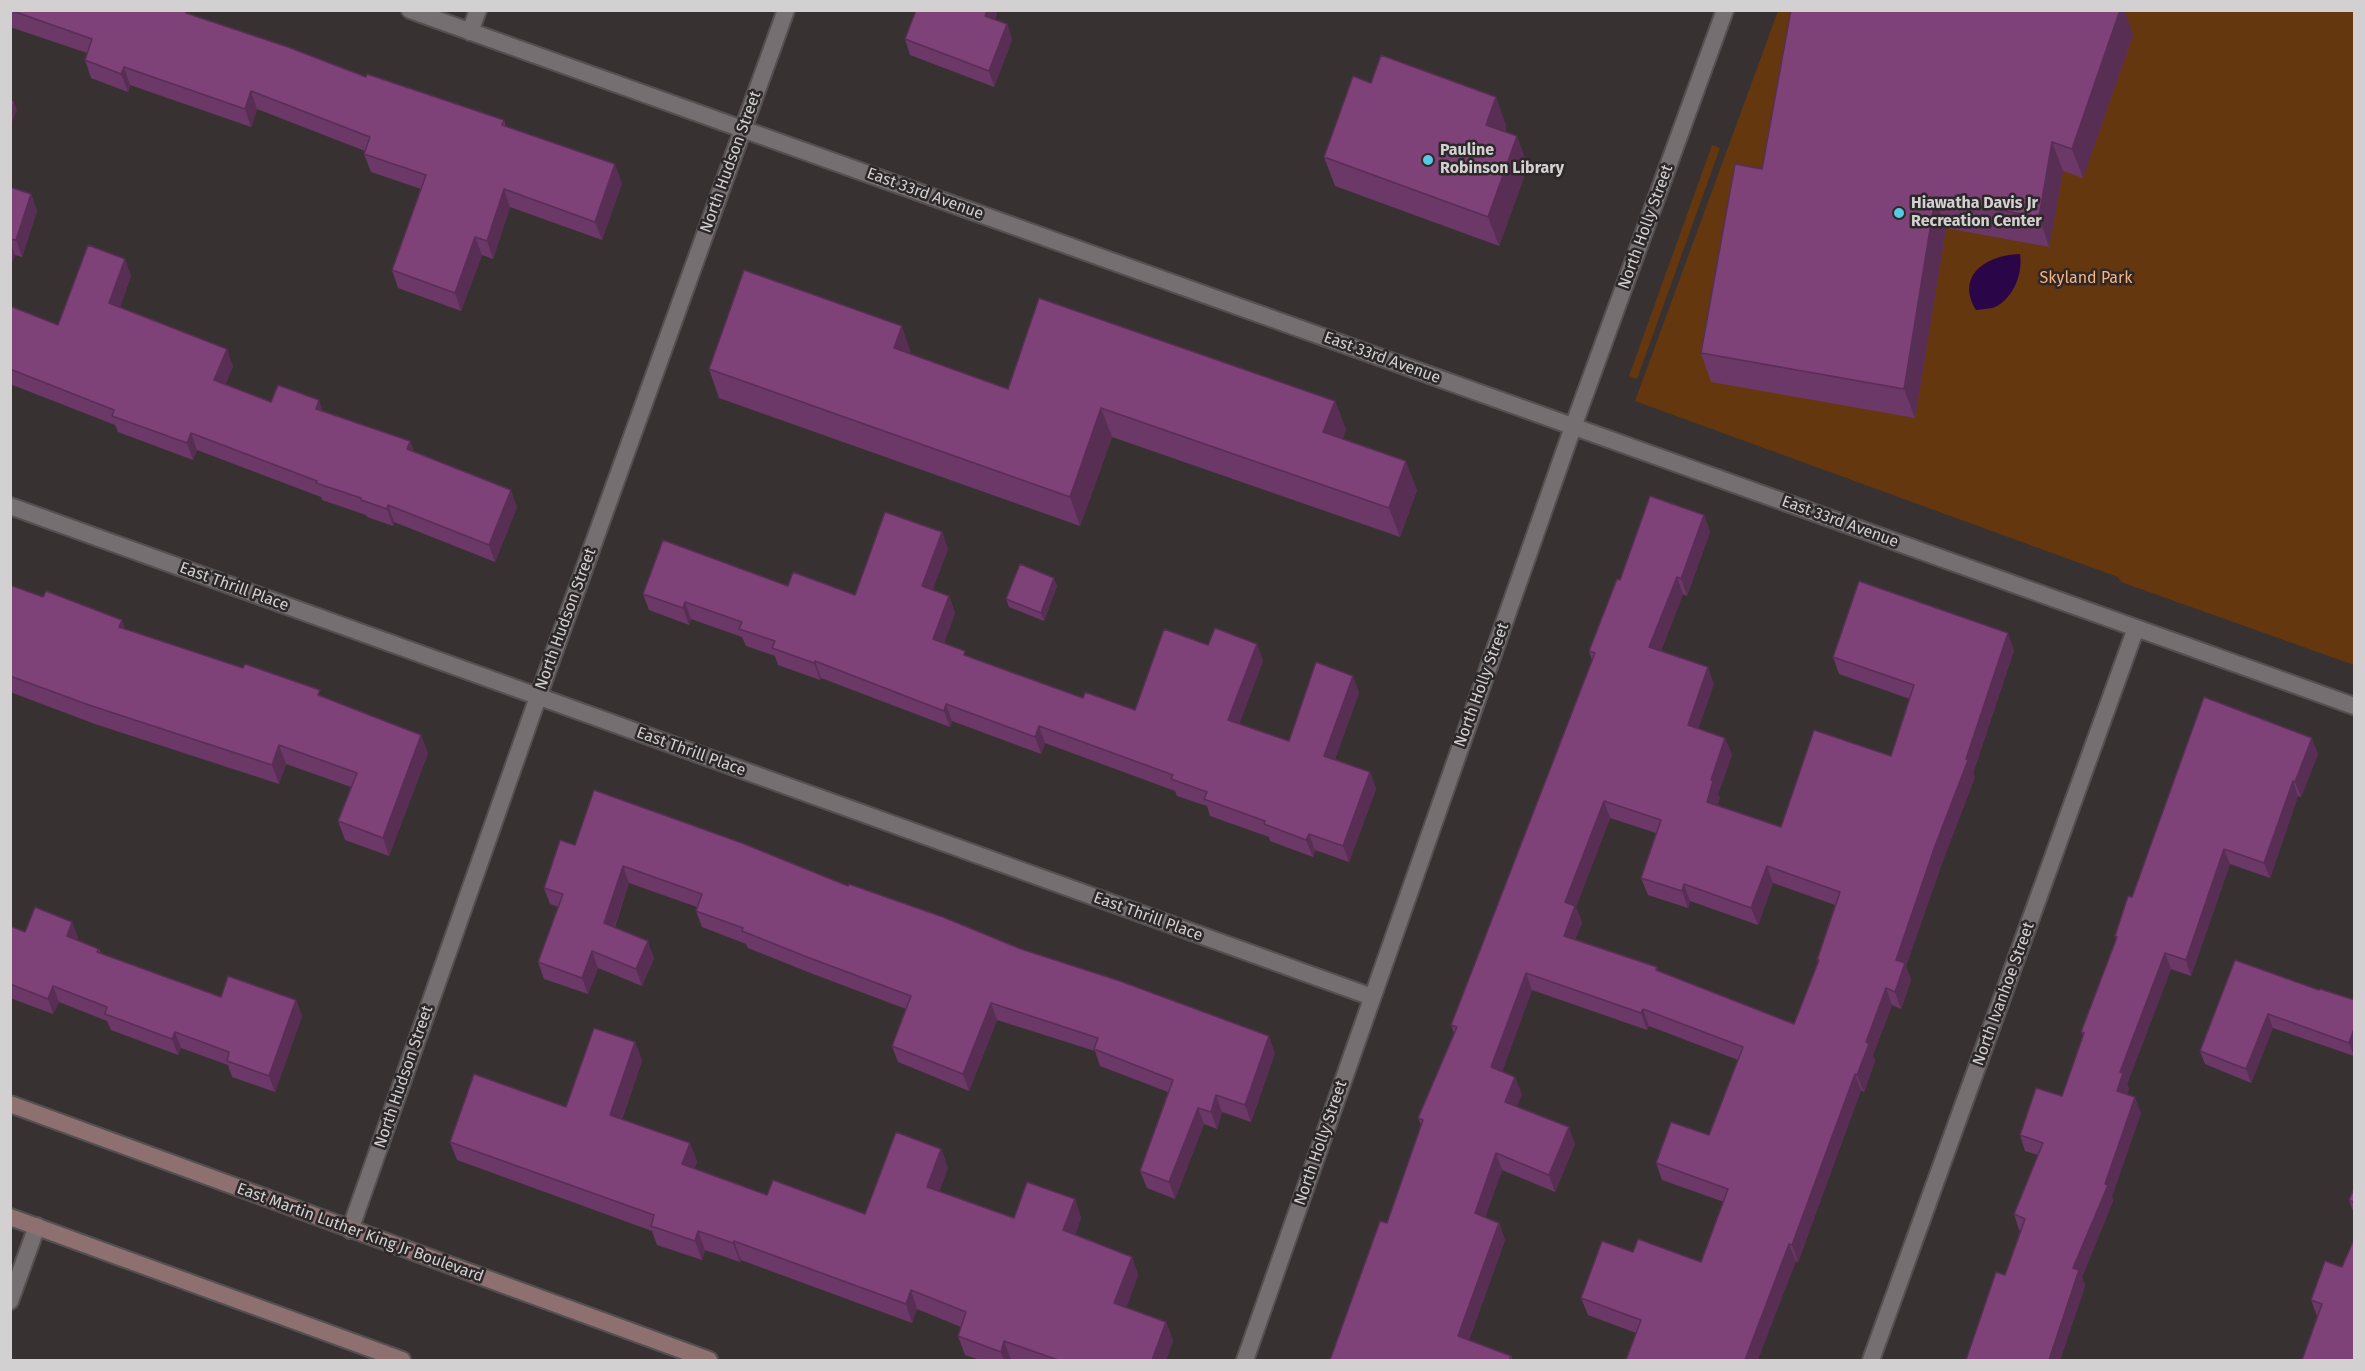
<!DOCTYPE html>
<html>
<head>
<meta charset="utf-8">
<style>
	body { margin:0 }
	#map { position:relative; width:2365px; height:1371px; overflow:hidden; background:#373132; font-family:"Fira Sans",sans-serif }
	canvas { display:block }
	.frame { position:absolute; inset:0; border:12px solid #d3d0d1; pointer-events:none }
</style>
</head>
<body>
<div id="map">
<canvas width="2365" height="1371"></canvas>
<div class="frame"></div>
</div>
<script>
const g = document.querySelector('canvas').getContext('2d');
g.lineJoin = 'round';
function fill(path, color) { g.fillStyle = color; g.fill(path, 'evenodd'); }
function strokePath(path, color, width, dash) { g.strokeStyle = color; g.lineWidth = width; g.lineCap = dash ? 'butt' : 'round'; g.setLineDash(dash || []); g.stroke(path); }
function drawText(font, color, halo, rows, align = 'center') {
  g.font = font + ' "Fira Sans",sans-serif'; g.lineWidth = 5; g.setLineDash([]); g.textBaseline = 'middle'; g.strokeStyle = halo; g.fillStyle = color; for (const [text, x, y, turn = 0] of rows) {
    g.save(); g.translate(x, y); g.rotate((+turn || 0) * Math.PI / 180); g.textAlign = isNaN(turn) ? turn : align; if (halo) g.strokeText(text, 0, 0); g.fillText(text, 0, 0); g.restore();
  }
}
fill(new Path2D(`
	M 1778,11 L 2354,11 L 2354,665 L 2121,582 L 2118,577 L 1635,401 Z
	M 1712,145 L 1720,148 L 1637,379 L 1629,376 Z`), '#65370f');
fill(new Path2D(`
	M 2020,254 C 2023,273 2014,298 1995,307 C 1990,309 1982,309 1976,310 C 1955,275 1987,255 2020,254 Z`), '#2a0649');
const minor = new Path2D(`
	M 410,10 L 2354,706
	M 470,32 L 478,10
	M 10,506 L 1372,997
	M 350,1230 L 538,697 L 786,10
	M 10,1301 L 37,1226
	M 1871,1360 L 2136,628`);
const tertiary = new Path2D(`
	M 1245,1360 L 1573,427 L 1725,10`);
const secondary = new Path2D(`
	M 10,1104 L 709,1360
	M 10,1217 L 402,1360`);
strokePath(minor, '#545051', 20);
strokePath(tertiary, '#545051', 20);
strokePath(secondary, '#545051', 20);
strokePath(minor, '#766f71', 16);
strokePath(tertiary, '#766f71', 16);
strokePath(secondary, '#8d706f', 16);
fill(new Path2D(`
	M 10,10 L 189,14 L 366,77 L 504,120 L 506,127 L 622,183 L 602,240 L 510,207 L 493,259 L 482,255 L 461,311 L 398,288 L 392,270 L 421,189 L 371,172 L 364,154 L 365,151 L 257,109 L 251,127 L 130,85 L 128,92 L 91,78 L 85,60 L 87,53 L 10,27 Z
	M 1791,10 L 2124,10 L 2133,35 L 2083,178 L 2063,171 L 2049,247 L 1946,228 L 1915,418 L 1711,382 L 1701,353 L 1762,169 Z
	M 997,14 L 995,20 L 1007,24 L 1012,40 L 994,87 L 910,55 L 905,39 Z
	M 1371,83 L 1496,97 L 1506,126 L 1505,132 L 1528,166 L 1499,246 L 1335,186 L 1324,157 Z
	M 10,187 L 31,194 L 37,211 L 22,257 L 15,255 L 10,267 Z
	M 131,276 L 120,307 L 233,366 L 225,385 L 271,402 L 323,411 L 410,441 L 414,452 L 517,507 L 495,562 L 394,522 L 393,526 L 367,517 L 366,515 L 322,500 L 321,497 L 197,450 L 193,460 L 118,432 L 115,425 L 10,384 L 10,306 L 58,325 Z
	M 912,354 L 1008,389 L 1335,401 L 1346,430 L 1342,439 L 1417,490 L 1400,537 L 1112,437 L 1080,526 L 719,398 L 709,369 Z
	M 1704,515 L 1710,532 L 1687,596 L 1683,594 L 1661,651 L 1714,684 L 1698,728 L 1725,738 L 1732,755 L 1718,794 L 1720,798 L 1717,805 L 1781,827 L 1891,756 L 1910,699 L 1839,674 L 1833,657 L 2014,650 L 1973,773 L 1975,777 L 1942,863 L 1906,966 L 1911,980 L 1901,1009 L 1892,1005 L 1873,1055 L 1875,1061 L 1864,1092 L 1861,1090 L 1798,1262 L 1796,1261 L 1768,1331 L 1636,1333 L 1588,1315 L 1581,1298 L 1633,1252 L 1701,1262 L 1724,1202 L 1662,1180 L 1656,1163 L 1709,1135 L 1738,1060 L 1649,1026 L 1647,1030 L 1532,990 L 1502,1071 L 1522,1094 L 1516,1106 L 1575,1144 L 1555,1192 L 1502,1170 L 1485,1217 L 1499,1223 L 1505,1240 L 1469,1340 L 1511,1356 L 1513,1360 L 1330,1360 L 1387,1223 L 1421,1125 L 1418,1118 L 1454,1033 L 1451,1025 L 1592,660 L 1589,651 L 1620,580 ZM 1610,818 L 1656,833 L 1641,878 L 1648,895 L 1688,908 L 1690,901 L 1758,925 L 1773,883 L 1835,905 L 1817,960 L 1818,963 L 1794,1024 L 1658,971 L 1657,967 L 1575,939 L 1582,923 L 1576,907 Z
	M 942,532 L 948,549 L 932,590 L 949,596 L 955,613 L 944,643 L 967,656 L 1083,698 L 1135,710 L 1208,645 L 1257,644 L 1263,661 L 1239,724 L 1289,741 L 1353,676 L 1359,693 L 1335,759 L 1370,772 L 1376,789 L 1349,862 L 1315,850 L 1313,857 L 1270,841 L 1269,837 L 1210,816 L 1207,806 L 1177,796 L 1175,791 L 1045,743 L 1041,754 L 952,721 L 950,727 L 821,678 L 820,680 L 778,665 L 775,656 L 746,646 L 742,637 L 691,619 L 689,625 L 649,610 L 643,594 L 788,586 L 855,595 Z
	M 10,585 L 125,629 L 322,697 L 428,753 L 389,856 L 345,840 L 338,821 L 351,787 L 286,764 L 279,784 L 95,724 L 10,692 Z
	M 1057,586 L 1044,621 L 1009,607 L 1006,599 Z
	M 2318,754 L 2301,797 L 2298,796 L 2270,878 L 2230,864 L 2191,976 L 2171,969 L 2127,1084 L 2129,1089 L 2127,1094 L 2141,1113 L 2112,1196 L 2113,1201 L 2082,1277 L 2085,1286 L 2060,1360 L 1966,1360 L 2005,1275 L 2021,1231 L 2019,1230 L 2014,1214 L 2038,1155 L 2025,1151 L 2020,1135 L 2062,1096 L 2083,1036 L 2081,1032 L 2116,939 L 2115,936 L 2132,897 Z
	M 575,845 L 848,886 L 1275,1053 L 1251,1122 L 1222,1112 L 1217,1129 L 1204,1124 L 1175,1199 L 1147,1188 L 1140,1171 L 1168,1092 L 1100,1066 L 1095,1051 L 997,1020 L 969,1091 L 898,1062 L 892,1046 L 906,1009 L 813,974 L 748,948 L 746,944 L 702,927 L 696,911 L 697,907 L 629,883 L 615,927 L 654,958 L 642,986 L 598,968 L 588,994 L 544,979 L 538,962 L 558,907 L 550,904 L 544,888 Z
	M 72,922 L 78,938 L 77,940 L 99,949 L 101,953 L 221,997 L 296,1000 L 302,1016 L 275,1092 L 232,1077 L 228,1065 L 181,1048 L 178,1055 L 111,1030 L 107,1021 L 59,1002 L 53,1014 L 10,998 L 10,926 L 25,932 Z
	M 2235,960 L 2319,990 L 2355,1000 L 2354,1056 L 2273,1028 L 2251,1083 L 2205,1064 L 2200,1051 Z
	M 635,1042 L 642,1061 L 622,1119 L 690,1143 L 697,1162 L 694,1169 L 767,1195 L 865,1214 L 941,1149 L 948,1168 L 939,1191 L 1014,1218 L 1075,1199 L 1081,1218 L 1075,1235 L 1132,1257 L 1138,1275 L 1126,1308 L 1166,1322 L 1173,1341 L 1166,1360 L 980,1360 L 965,1355 L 958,1336 L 961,1327 L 917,1309 L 912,1323 L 741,1260 L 740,1262 L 705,1250 L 702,1260 L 657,1245 L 652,1231 L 457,1160 L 450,1142 L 566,1107 Z
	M 2355,1186 L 2355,1216 L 2349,1200 Z
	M 2342,1267 L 2355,1360 L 2317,1316 L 2311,1300 Z`), '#6c3867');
fill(new Path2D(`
	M 987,10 L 996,10 L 997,14 L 991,32 L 985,16 Z
	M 2120,10 L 2124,10 L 2133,35 L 2083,178 L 2072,149 Z
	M 1007,24 L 1012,40 L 994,87 L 989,71 Z
	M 124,67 L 130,85 L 128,92 L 121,74 Z
	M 251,91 L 257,109 L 251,127 L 245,109 Z
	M 1496,97 L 1506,126 L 1496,154 L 1486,125 Z
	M 14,102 L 17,110 L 10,127 L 10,111 Z
	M 1517,136 L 1528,166 L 1499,246 L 1488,217 Z
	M 2052,142 L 2063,171 L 2049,247 L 2039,217 Z
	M 615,164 L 622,183 L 602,240 L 595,222 Z
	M 504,189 L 510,207 L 493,259 L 487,241 Z
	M 31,194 L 37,211 L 22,257 L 16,240 Z
	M 1935,199 L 1946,228 L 1915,418 L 1904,389 Z
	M 475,237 L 482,255 L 461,311 L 455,293 Z
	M 10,242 L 15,255 L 10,267 Z
	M 125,259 L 131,276 L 115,320 L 109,303 Z
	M 902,326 L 912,356 L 894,348 Z
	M 227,349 L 233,366 L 221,397 L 214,380 Z
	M 319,400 L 325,417 L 316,409 Z
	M 1335,401 L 1346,430 L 1334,462 L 1323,432 Z
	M 1101,408 L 1112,437 L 1080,526 L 1070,497 Z
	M 191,433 L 197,450 L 193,460 L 187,443 Z
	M 410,441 L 416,458 L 407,449 Z
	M 1406,461 L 1417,490 L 1400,537 L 1389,508 Z
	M 511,490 L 517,507 L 495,562 L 489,545 Z
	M 388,505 L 394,522 L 393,526 L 387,509 Z
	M 1704,515 L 1710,532 L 1687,596 L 1681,579 Z
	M 942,532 L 948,549 L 928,603 L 922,586 Z
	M 1677,577 L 1683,594 L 1656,664 L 1649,647 Z
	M 1054,578 L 1057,586 L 1044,621 L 1041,613 Z
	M 949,596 L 955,613 L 939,656 L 933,639 Z
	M 685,602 L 691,619 L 689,625 L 683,608 Z
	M 122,620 L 129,638 L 119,627 Z
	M 2008,633 L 2014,650 L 1973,773 L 1975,777 L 1942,863 L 1906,966 L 1911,980 L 1901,1009 L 1895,992 L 1896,960 L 1966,759 Z
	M 1257,644 L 1263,661 L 1234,737 L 1228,720 Z
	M 815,661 L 821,678 L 820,680 L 814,663 Z
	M 1708,667 L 1714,684 L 1694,742 L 1688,725 Z
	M 1353,676 L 1359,693 L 1330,772 L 1324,756 Z
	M 946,704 L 952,721 L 950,727 L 944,711 Z
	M 1039,726 L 1045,743 L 1041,754 L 1035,737 Z
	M 421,735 L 428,753 L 389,856 L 383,838 Z
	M 1725,738 L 1732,755 L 1718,794 L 1720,798 L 1713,819 L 1707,802 L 1711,780 Z
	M 2312,738 L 2318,754 L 2301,797 L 2295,782 Z
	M 279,745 L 286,764 L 279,784 L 272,765 Z
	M 1370,772 L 1376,789 L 1349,862 L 1343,846 Z
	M 2293,781 L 2298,796 L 2270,878 L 2264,863 Z
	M 1604,801 L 1610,818 L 1576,907 L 1582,923 L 1570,952 L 1564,936 L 1565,902 Z
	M 1309,834 L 1315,850 L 1313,857 L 1306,840 Z
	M 2224,849 L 2230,864 L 2191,976 L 2186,960 Z
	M 623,866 L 629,883 L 610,939 L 604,923 Z
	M 1767,866 L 1773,883 L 1758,925 L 1751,908 Z
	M 1684,884 L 1690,901 L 1688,908 L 1682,891 Z
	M 72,922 L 78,938 L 73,951 L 67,936 Z
	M 648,941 L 654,958 L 642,986 L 636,969 Z
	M 592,951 L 598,968 L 588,994 L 582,978 Z
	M 2165,953 L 2171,969 L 2127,1084 L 2129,1089 L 2123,1107 L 2117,1091 L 2120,1072 Z
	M 1526,973 L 1532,990 L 1498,1084 L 1491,1067 Z
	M 53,986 L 59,1002 L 53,1014 L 48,999 Z
	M 1886,988 L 1892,1005 L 1873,1055 L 1875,1061 L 1864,1092 L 1857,1075 L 1866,1042 Z
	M 296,1000 L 302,1016 L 275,1092 L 269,1076 Z
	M 991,1003 L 997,1020 L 969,1091 L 963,1074 Z
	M 1643,1009 L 1649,1026 L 1647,1030 L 1641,1013 Z
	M 2268,1014 L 2273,1028 L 2251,1083 L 2246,1069 Z
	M 2355,1026 L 2355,1055 L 2354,1056 L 2349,1043 Z
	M 175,1032 L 181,1048 L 178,1055 L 172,1039 Z
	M 1269,1036 L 1275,1053 L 1251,1122 L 1245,1105 Z
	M 635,1042 L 642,1061 L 616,1134 L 610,1115 Z
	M 1855,1074 L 1861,1090 L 1798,1262 L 1792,1245 Z
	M 1515,1077 L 1522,1094 L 1511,1119 L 1505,1102 Z
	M 1216,1095 L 1222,1112 L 1217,1129 L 1211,1112 Z
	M 2135,1097 L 2141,1113 L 2112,1196 L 2113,1201 L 2082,1277 L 2085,1286 L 2060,1360 L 2049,1360 L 2073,1268 L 2105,1184 Z
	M 1198,1108 L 1204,1124 L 1175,1199 L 1169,1182 Z
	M 1569,1127 L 1575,1144 L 1555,1192 L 1549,1175 Z
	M 690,1143 L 697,1162 L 689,1183 L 682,1164 Z
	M 941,1149 L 948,1168 L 934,1206 L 927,1187 Z
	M 1496,1153 L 1502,1170 L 1481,1230 L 1475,1213 Z
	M 1075,1199 L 1081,1218 L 1070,1249 L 1063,1230 Z
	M 1499,1223 L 1505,1240 L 1464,1353 L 1458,1336 Z
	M 698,1231 L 705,1250 L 702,1260 L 695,1241 Z
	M 734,1241 L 741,1260 L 740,1262 L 733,1243 Z
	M 1789,1244 L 1796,1261 L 1758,1360 L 1745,1360 Z
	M 1132,1257 L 1138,1275 L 1121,1322 L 1114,1303 Z
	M 911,1290 L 917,1309 L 912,1323 L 906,1304 Z
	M 1166,1322 L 1173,1341 L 1166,1360 L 1152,1360 Z
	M 1004,1341 L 1011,1360 L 1004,1360 L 1001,1352 Z`), '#582e54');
const building = new Path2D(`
	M 10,10 L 186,10 L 186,13 L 288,47 L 366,77 L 367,74 L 504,120 L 502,125 L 615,164 L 595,222 L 504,189 L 487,241 L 475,237 L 455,293 L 392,270 L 426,175 L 364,154 L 370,137 L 251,91 L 245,109 L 124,67 L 121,74 L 85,60 L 92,39 Z
	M 916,10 L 987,10 L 985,16 L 1007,24 L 989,71 L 905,39 Z
	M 1791,10 L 2120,10 L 2072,149 L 2052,142 L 2039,217 L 1935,199 L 1904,389 L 1701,353 L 1735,164 L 1762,169 Z
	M 1381,55 L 1496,97 L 1486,125 L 1517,136 L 1488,217 L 1324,157 L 1353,76 L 1371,83 Z
	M 10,100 L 14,102 L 10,111 Z
	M 10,187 L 31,194 L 16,240 L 10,239 Z
	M 88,245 L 125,259 L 109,303 L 227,349 L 214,380 L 271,402 L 278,385 L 319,400 L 316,409 L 410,441 L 407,449 L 511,490 L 489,545 L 388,505 L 387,509 L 361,500 L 361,498 L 316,483 L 317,481 L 191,433 L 187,443 L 112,416 L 114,410 L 10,369 L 10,306 L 58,325 Z
	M 744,270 L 902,326 L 894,348 L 1008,389 L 1039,298 L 1335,401 L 1323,432 L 1406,461 L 1389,508 L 1101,408 L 1070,497 L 709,369 Z
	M 1650,496 L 1704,515 L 1681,579 L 1677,577 L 1649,647 L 1708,667 L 1688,725 L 1725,738 L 1711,780 L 1713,781 L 1707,802 L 1781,827 L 1814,730 L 1891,756 L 1914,685 L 1833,657 L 1859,581 L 2008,633 L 1966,759 L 1968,760 L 1935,846 L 1896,960 L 1905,963 L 1895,992 L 1886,988 L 1866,1042 L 1869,1044 L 1857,1075 L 1855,1074 L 1792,1245 L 1789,1244 L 1745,1360 L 1626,1360 L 1641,1320 L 1581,1298 L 1602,1241 L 1633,1252 L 1638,1239 L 1701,1262 L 1728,1189 L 1656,1163 L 1671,1122 L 1709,1135 L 1743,1047 L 1643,1009 L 1641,1013 L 1526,973 L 1491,1067 L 1515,1077 L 1505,1102 L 1569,1127 L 1549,1175 L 1496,1153 L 1475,1213 L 1499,1223 L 1458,1336 L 1511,1356 L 1509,1360 L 1330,1360 L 1380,1221 L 1387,1223 L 1423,1120 L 1418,1118 L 1457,1027 L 1451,1025 L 1595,653 L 1589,651 L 1617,579 L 1620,580 ZM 1604,801 L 1661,820 L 1641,878 L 1682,891 L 1684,884 L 1751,908 L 1767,866 L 1840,892 L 1817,960 L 1819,960 L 1794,1024 L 1656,970 L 1657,967 L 1564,936 L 1575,906 L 1565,902 Z
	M 885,512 L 942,532 L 922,586 L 949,596 L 933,639 L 965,651 L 964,655 L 1083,698 L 1085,692 L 1135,710 L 1164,629 L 1208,645 L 1215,628 L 1257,644 L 1228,720 L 1289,741 L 1316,662 L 1353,676 L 1324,756 L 1370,772 L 1343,846 L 1309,834 L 1306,840 L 1264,824 L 1265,821 L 1204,799 L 1207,792 L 1171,779 L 1173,775 L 1039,726 L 1035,737 L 946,704 L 944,711 L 815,661 L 814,663 L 772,648 L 775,641 L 739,629 L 742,622 L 685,602 L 683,608 L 643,594 L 663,540 L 788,586 L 793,572 L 855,595 Z
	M 1020,564 L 1054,578 L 1041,613 L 1006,599 Z
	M 10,585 L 43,597 L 46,591 L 122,620 L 119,627 L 243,668 L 245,664 L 320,690 L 318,695 L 421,735 L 383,838 L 338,821 L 357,773 L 279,745 L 272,765 L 89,705 L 10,676 Z
	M 2204,697 L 2312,738 L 2295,782 L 2293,781 L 2264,863 L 2224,849 L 2186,960 L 2165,953 L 2120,1072 L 2123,1073 L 2117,1091 L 2135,1097 L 2105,1184 L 2108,1185 L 2073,1268 L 2079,1270 L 2049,1360 L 1966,1360 L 1996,1272 L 2005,1275 L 2025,1219 L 2014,1214 L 2043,1143 L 2020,1135 L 2036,1088 L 2062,1096 L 2084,1033 L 2081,1032 L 2117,937 L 2115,936 L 2128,896 L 2132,897 Z
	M 594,790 L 742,843 L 848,886 L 849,884 L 943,917 L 1021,949 L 1120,981 L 1269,1036 L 1245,1105 L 1216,1095 L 1211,1112 L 1198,1108 L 1169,1182 L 1140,1171 L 1173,1080 L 1094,1049 L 1098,1038 L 991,1003 L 963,1074 L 892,1046 L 911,996 L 807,957 L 742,931 L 743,928 L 696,911 L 702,894 L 623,866 L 604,923 L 648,941 L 636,969 L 592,951 L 582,978 L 538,962 L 563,894 L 544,888 L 560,840 L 575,845 Z
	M 35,907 L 72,922 L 67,936 L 99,949 L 97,952 L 221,997 L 228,976 L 296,1000 L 269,1076 L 227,1061 L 229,1052 L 175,1032 L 172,1039 L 105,1014 L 107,1007 L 53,986 L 48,999 L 10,984 L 10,926 L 25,932 Z
	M 2235,960 L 2319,990 L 2320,989 L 2355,1000 L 2355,1026 L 2349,1043 L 2268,1014 L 2246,1069 L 2200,1051 Z
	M 594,1028 L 635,1042 L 610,1115 L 690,1143 L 682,1164 L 767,1195 L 773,1180 L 865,1214 L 896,1132 L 941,1149 L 927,1187 L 1014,1218 L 1027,1182 L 1075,1199 L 1063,1230 L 1132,1257 L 1114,1303 L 1166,1322 L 1152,1360 L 1058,1360 L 1004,1341 L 1001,1352 L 958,1336 L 966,1312 L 911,1290 L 906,1304 L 734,1241 L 733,1243 L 698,1231 L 695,1241 L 651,1226 L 654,1215 L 450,1142 L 474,1074 L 566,1107 Z
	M 2355,1186 L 2355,1203 L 2349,1200 Z
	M 2355,1237 L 2355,1360 L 2302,1360 L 2322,1304 L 2311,1300 L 2325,1261 L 2342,1267 Z`);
fill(building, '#7e4178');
strokePath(building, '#582e54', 1.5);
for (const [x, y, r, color] of [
	[1428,160,6,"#58c9e3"],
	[1899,213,6,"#58c9e3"]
]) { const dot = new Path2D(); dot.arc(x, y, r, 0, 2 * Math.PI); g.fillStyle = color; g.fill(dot); strokePath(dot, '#2c2728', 2); }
drawText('bold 16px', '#d3d0d1', '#2c2728', [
	["Pauline",1440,151],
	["Robinson Library",1440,169],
	["Hiawatha Davis Jr",1911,204],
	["Recreation Center",1911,222]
], 'left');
drawText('16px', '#d3d0d1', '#2c2728', [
	["North Hudson Street",731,162,-70],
	["East 33rd Avenue",925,194,20],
	["North Holly Street",1646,227,-70],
	["East 33rd Avenue",1382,358,20],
	["East 33rd Avenue",1840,522,20],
	["East Thrill Place",234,587,20],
	["North Hudson Street",566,619,-70],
	["North Holly Street",1482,685,-70],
	["East Thrill Place",691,752,20],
	["East Thrill Place",1148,917,20],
	["North Ivanhoe Street",2004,994,-70],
	["North Hudson Street",404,1077,-71],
	["North Holly Street",1321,1143,-71],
	["East Martin Luther King Jr Boulevard",360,1233,20]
]);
drawText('16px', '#feb37a', '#2c2728', [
	["Skyland Park",2086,279]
]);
</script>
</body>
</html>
